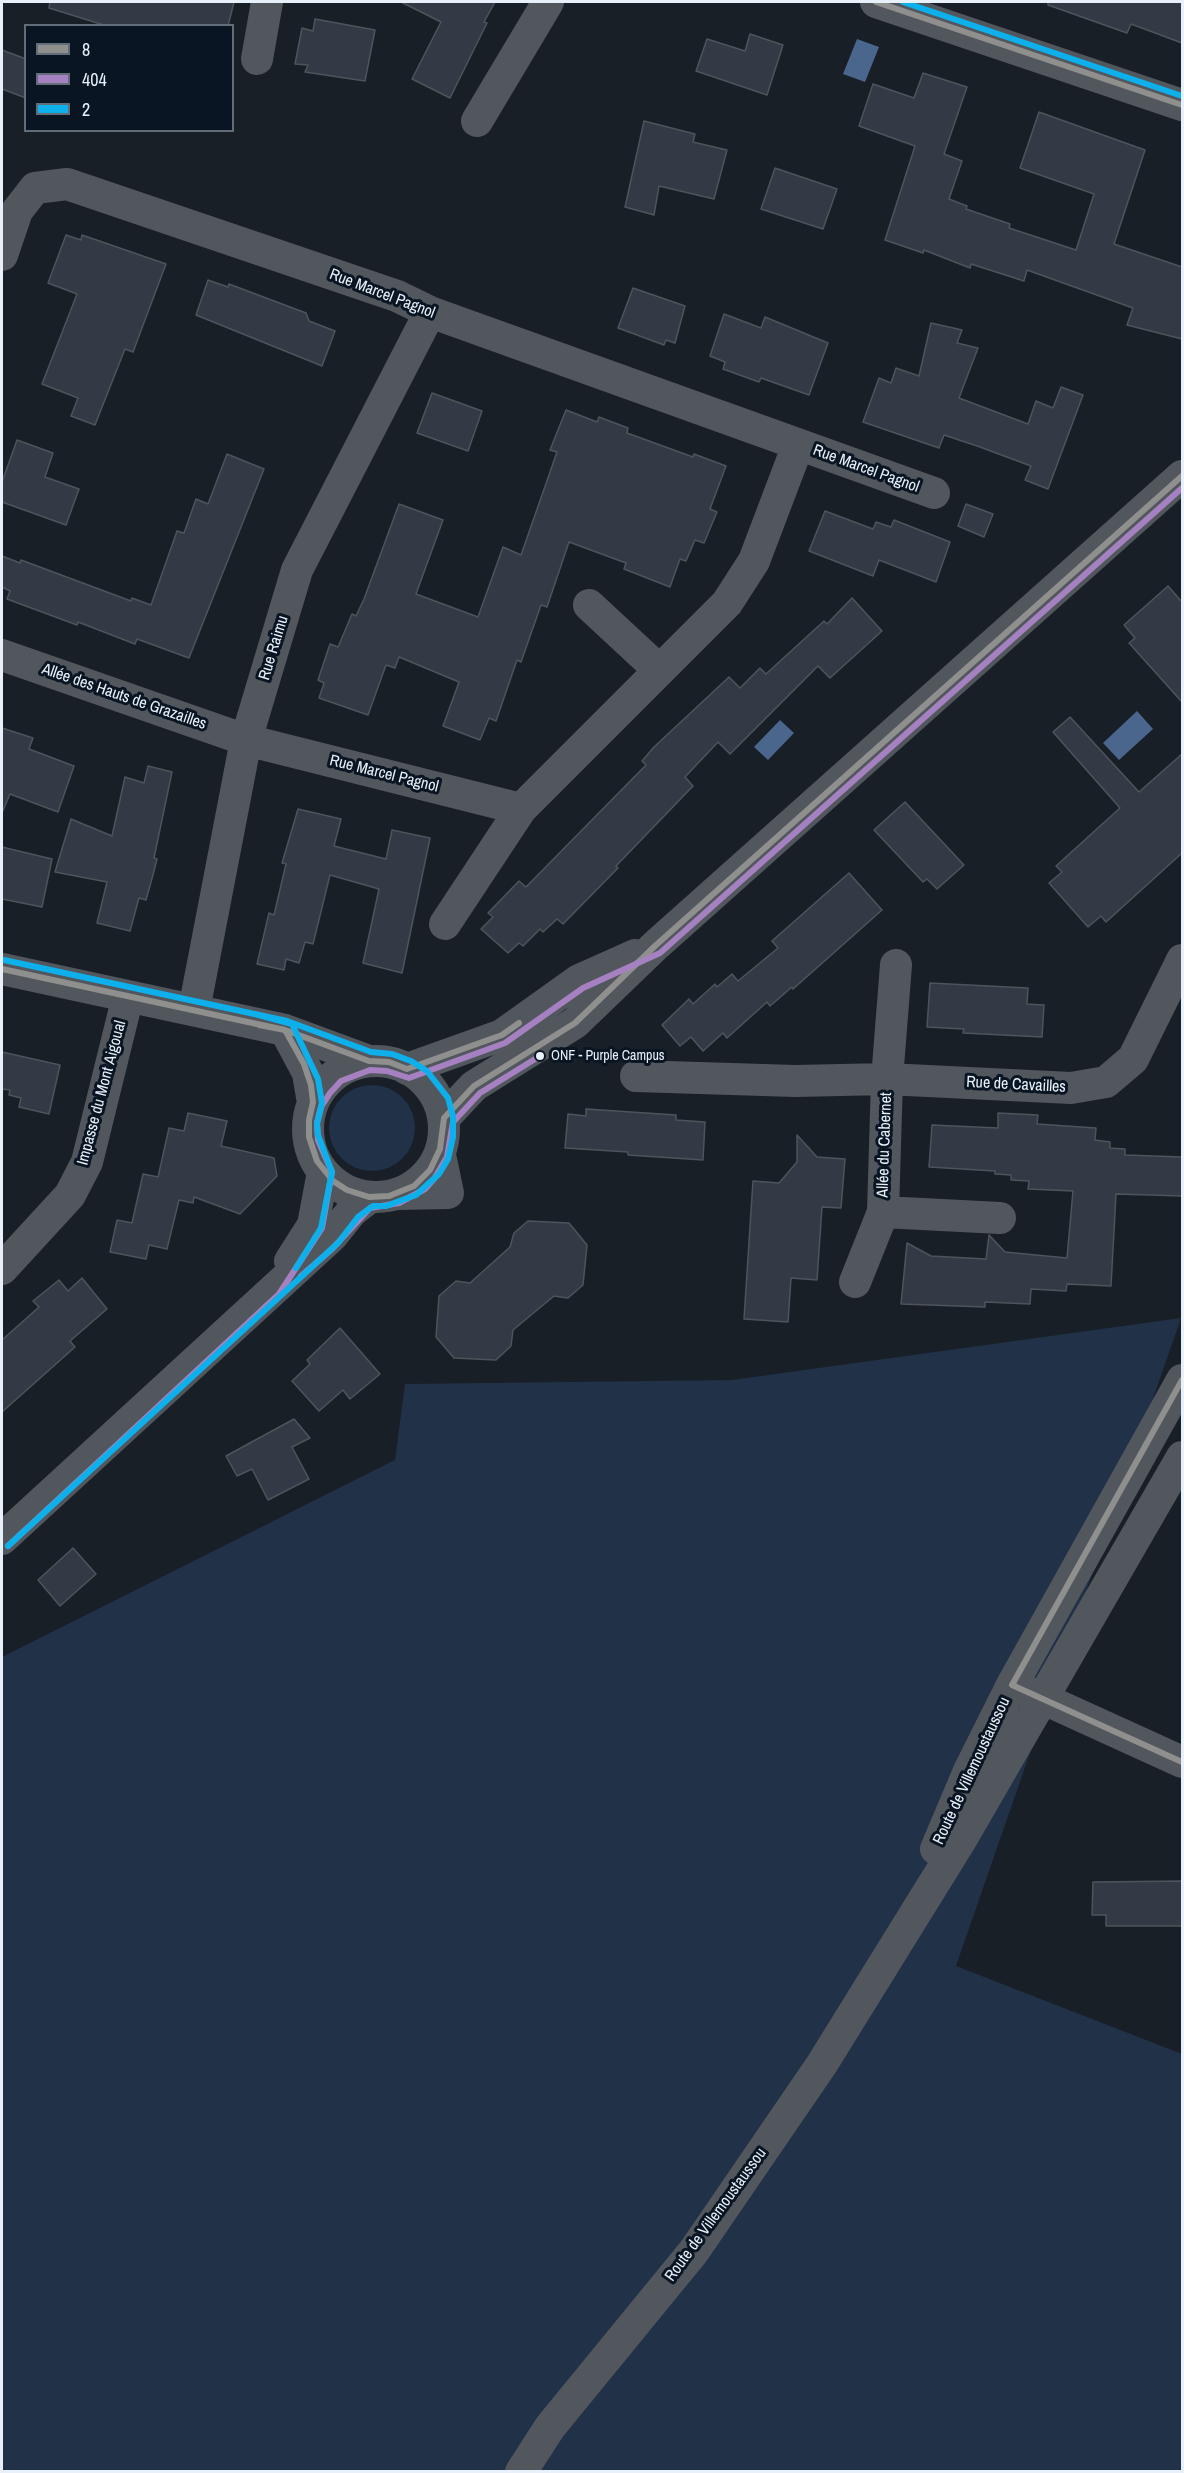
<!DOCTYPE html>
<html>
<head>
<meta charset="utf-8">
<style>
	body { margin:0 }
	#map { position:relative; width:1184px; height:2473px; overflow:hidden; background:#191f27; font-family:"Archivo Narrow",sans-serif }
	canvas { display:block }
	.frame { position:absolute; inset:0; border:3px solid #e8f0fa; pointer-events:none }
	.legend { position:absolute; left:24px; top:24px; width:210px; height:108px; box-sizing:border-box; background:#0a1523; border:2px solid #636d79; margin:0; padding:8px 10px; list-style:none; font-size:18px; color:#e8f0fa }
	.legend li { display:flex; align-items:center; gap:12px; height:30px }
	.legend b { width:30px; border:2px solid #636d79 }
</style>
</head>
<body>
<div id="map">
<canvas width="1184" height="2473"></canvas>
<div class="frame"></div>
<ul class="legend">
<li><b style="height:8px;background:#8f8f8e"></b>8</li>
<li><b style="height:8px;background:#a581c1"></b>404</li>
<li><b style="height:8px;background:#0eb0eb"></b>2</li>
</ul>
</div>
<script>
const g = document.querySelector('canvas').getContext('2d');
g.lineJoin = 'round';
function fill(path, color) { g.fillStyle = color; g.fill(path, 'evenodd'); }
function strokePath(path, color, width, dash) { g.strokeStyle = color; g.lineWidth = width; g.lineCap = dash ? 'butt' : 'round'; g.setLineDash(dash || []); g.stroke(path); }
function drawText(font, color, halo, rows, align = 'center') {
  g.font = font + ' "Archivo Narrow",sans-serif'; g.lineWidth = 6; g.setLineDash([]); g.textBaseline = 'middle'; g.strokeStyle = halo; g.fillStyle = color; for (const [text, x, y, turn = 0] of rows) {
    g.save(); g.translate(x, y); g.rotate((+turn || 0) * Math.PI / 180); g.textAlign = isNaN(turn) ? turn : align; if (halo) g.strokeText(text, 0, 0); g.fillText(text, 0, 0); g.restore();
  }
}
fill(new Path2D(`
	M329 1128a43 43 0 1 1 86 0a43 43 0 1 1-86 0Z
	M 1181,1318 L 956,1966 L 1182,2054 L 1182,2471 L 2,2472 L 2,1657 L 395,1460 L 405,1384 L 732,1380 Z`), '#203148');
fill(new Path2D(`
	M 857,39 L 879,47 L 865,82 L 843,74 Z
	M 1137,711 L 1153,729 L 1119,760 L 1103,743 Z
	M 780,720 L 794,733 L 768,760 L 754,747 Z`), '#4b668c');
const building = new Path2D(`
	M 50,2 L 234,2 L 228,26 L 107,26 L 49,8 Z
	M 401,2 L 495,2 L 484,22 L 487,23 L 450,98 L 412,79 L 441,22 Z
	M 1048,2 L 1182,2 L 1182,43 L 1131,24 L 1127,33 L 1048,5 Z
	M 315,19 L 375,30 L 365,81 L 305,72 L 308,65 L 295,64 L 302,28 L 313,31 Z
	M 750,34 L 783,45 L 767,95 L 696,71 L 707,39 L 745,51 Z
	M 2,50 L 26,59 L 26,98 L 2,89 Z
	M 923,73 L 967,87 L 944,154 L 962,161 L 949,199 L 967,206 L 966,209 L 1010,224 L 1009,228 L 1076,250 L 1094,194 L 1020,168 L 1039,112 L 1145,150 L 1114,244 L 1182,267 L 1182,339 L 1127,325 L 1133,308 L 1027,270 L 1024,281 L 971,264 L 970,268 L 924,250 L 923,253 L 885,240 L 915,146 L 859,126 L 873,84 L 914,98 Z
	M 644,121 L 695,134 L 693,142 L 727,150 L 714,199 L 659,186 L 654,215 L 625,207 Z
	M 775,168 L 837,189 L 823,229 L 761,209 Z
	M 66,235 L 81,240 L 82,235 L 166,264 L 133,352 L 125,349 L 95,425 L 71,416 L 78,398 L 42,384 L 77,294 L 48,283 Z
	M 208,280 L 228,287 L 229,284 L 306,313 L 309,321 L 335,331 L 322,366 L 196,315 Z
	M 633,288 L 685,306 L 675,343 L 666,340 L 664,345 L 618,328 Z
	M 724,314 L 761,328 L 765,317 L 828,343 L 809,395 L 761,378 L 759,382 L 723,369 L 725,362 L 710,356 Z
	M 931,323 L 962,330 L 957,343 L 978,348 L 959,398 L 1028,424 L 1036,401 L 1053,408 L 1061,387 L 1083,395 L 1048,489 L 1025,480 L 1031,466 L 980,447 L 944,435 L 939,448 L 863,422 L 879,378 L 891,383 L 896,368 L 919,376 Z
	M 432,393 L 482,411 L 468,451 L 417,433 Z
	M 566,410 L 597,422 L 599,417 L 628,428 L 627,433 L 693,457 L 694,454 L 726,466 L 710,509 L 717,512 L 704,543 L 695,540 L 686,561 L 680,559 L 670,587 L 624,569 L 626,563 L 569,542 L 547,607 L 541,605 L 521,662 L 517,660 L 496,721 L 489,718 L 480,740 L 443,726 L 459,682 L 399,657 L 395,668 L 386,665 L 368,715 L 319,698 L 324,683 L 318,680 L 330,644 L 338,647 L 352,614 L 356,616 L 364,599 L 399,504 L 443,520 L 416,594 L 478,617 L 503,547 L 521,555 L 557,452 L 550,450 Z
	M 17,440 L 53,453 L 45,477 L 79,489 L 66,525 L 2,502 L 2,482 Z
	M 227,454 L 264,469 L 189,658 L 137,639 L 135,644 L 78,622 L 77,625 L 7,599 L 10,591 L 2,587 L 2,556 L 20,563 L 21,560 L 131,601 L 132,598 L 151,605 L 177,531 L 184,533 L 196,499 L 208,504 Z
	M 966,504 L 993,514 L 984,537 L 958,526 Z
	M 825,511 L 873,529 L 876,522 L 891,527 L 894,520 L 950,542 L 936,582 L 879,560 L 873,576 L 809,551 Z
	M 1168,586 L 1182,602 L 1182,702 L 1129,643 L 1135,638 L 1124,625 Z
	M 852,598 L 882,631 L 830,678 L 818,666 L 730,754 L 718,742 L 685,777 L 693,786 L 616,866 L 618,868 L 563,924 L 557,919 L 543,932 L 540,929 L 523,946 L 519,943 L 508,953 L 481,929 L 493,917 L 488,913 L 519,881 L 526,887 L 646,765 L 642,761 L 654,747 L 729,677 L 740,688 L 760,668 L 766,674 L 824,621 L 827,624 Z
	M 1070,717 L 1139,792 L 1182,754 L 1182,853 L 1106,922 L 1101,916 L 1088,927 L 1049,883 L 1062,872 L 1056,866 L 1120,808 L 1053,732 Z
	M 2,728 L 33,738 L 29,749 L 74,766 L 58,812 L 10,794 L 2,813 Z
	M 148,766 L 172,772 L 154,858 L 157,859 L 153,875 L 146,900 L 139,898 L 130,931 L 97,923 L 107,882 L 55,872 L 71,819 L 112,836 L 125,777 L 144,783 Z
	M 905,802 L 964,865 L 937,889 L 927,879 L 923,882 L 874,830 Z
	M 298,809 L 341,819 L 334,846 L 386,859 L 392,830 L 430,838 L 402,973 L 363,963 L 379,889 L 330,875 L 313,944 L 305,942 L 299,963 L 286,959 L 284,970 L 257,964 L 269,913 L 274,915 L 286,864 L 282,863 Z
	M 2,847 L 52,859 L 42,907 L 2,899 Z
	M 849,873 L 882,910 L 793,989 L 792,987 L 770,1006 L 767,1002 L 727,1038 L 723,1033 L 703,1051 L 691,1037 L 680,1046 L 662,1025 L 689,999 L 693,1004 L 715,984 L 717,987 L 732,974 L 738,981 L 778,948 L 772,941 Z
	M 930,983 L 1028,988 L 1027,1004 L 1044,1005 L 1042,1037 L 963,1033 L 964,1029 L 927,1027 Z
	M 2,1052 L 60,1065 L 49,1114 L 19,1107 L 21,1098 L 9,1095 L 10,1090 L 2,1089 Z
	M 586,1109 L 676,1115 L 676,1120 L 705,1122 L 703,1160 L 628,1155 L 628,1152 L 565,1148 L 568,1114 L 586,1116 Z
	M 188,1113 L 227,1121 L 221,1146 L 274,1158 L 277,1176 L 240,1214 L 194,1197 L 193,1203 L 179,1200 L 167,1249 L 149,1245 L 146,1259 L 110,1252 L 117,1220 L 132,1223 L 143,1174 L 158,1177 L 169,1128 L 184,1131 Z
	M 998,1113 L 1038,1115 L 1037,1124 L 1096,1128 L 1095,1140 L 1110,1142 L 1110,1148 L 1125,1149 L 1125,1155 L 1182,1157 L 1182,1196 L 1116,1194 L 1111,1286 L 1067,1284 L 1066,1291 L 1031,1289 L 1030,1304 L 985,1302 L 985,1307 L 901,1304 L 907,1243 L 931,1256 L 986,1259 L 989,1235 L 1005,1252 L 1067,1258 L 1073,1191 L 1028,1189 L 1029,1181 L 1011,1180 L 1011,1175 L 995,1174 L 995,1171 L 929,1167 L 932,1125 L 998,1128 Z
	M 797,1135 L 817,1157 L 845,1159 L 841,1208 L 822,1207 L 817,1280 L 791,1278 L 788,1322 L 744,1319 L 753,1181 L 779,1183 L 797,1162 Z
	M 528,1221 L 569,1223 L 587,1245 L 583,1285 L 568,1298 L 554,1296 L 513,1330 L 511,1346 L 496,1360 L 454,1358 L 436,1337 L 439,1296 L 456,1281 L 470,1283 L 510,1247 L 514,1233 Z
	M 82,1278 L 107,1309 L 70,1341 L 75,1347 L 2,1412 L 2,1340 L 39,1307 L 33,1301 L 59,1280 L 68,1291 Z
	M 340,1328 L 380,1374 L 350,1399 L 343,1390 L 319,1411 L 292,1381 L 310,1364 L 307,1360 Z
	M 294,1419 L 310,1438 L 292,1447 L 309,1479 L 268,1500 L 252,1469 L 237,1476 L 226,1456 Z
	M 73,1548 L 96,1574 L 60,1606 L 38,1580 Z
	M 1182,1881 L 1182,1926 L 1106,1926 L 1106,1915 L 1092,1915 L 1093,1882 Z`);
fill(building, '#323a46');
strokePath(building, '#4e545b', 1.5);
strokePath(new Path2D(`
	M 876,2 L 1182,105
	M 257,59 L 267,2
	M 477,121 L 548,2
	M 2,255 L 17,211 L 35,188 L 67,184 L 397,296 L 430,312 L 934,493
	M 589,605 L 659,670
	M 2,655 L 246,740 L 521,809
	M 445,924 L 521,809 L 727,603 L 754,561 L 798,445
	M 896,965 L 887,1079 L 883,1212 L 1000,1218
	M 2,969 L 285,1030 L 369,1061
	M 194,1010 L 246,740 L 297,570 L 430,312
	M 285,1030 L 308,1073 L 313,1103
	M308 1129a68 68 0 1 1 136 0a68 68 0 1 1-136 0Z
	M 407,1069 L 502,1035 L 579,980 L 635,955
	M 636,1076 L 795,1081 L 887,1079 L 1071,1088 L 1106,1082 L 1133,1059 L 1182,960
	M 444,1118 L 474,1086 L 575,1023 L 655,946 L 1182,476
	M 398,1194 L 448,1193 L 440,1155
	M 290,1261 L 313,1225 L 323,1172
	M 2,1269 L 70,1195 L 87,1162 L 128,996
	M 855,1282 L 883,1212
	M 2,1539 L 332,1236 L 352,1211 L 370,1197
	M 1024,1690 L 1182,1762
	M 936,1849 L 969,1771 L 1012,1685 L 1182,1380
	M 521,2472 L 550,2427 L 694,2251 L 822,2064 L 962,1838 L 1182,1457`), '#52575e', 32);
strokePath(new Path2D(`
	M 876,2 L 1182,105
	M 2,969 L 285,1030 L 304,1064 L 311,1085 L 313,1102 L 309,1120 L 309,1137 L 317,1161 L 333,1181 L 347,1190 L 369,1197 L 389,1196 L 414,1186 L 430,1170 L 440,1149 L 444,1118 L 474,1086 L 575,1023 L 655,946 L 1182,476
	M 259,1025 L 285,1030 L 369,1061 L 389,1062 L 407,1069 L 502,1035 L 519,1023
	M 1182,1380 L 1012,1685 L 1182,1762`), '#8f8f8e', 6);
strokePath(new Path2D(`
	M 301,1276 L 332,1249 L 370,1208 L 399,1203 L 425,1189 L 434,1179 L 447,1157 L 453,1122 L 480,1093 L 540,1056
	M 8,1546 L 279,1294 L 322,1228 L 332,1172 L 318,1140 L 317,1123 L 321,1107 L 330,1093 L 341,1081 L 370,1070 L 387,1071 L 409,1078 L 505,1043 L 583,988 L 660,953 L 1182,488`), '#a581c1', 6);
strokePath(new Path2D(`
	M 903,2 L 1182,96
	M 4,960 L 287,1021 L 371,1052 L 392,1054 L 411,1061 L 427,1071 L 448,1098 L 453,1116 L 453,1137 L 448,1159 L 439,1174 L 416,1195 L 386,1206 L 373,1206 L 358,1217 L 338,1243 L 8,1546
	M 255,1014 L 292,1024 L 318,1079 L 322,1103 L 317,1124 L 318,1135 L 332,1172 L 321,1228 L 296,1268`), '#0eb0eb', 6);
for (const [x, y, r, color] of [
	[540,1056,5,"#e8f0fa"]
]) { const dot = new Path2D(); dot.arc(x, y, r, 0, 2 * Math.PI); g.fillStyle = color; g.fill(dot); strokePath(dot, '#0a1523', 2); }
drawText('14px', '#e8f0fa', '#0a1523', [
	["ONF - Purple Campus",551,1056]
], 'left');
drawText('16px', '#e8f0fa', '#0a1523', [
	["Rue Marcel Pagnol",382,294,21],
	["Rue Marcel Pagnol",866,469,20],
	["Rue Raimu",274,648,-73],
	["Allée des Hauts de Grazailles",124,697,19],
	["Rue Marcel Pagnol",384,774,14],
	["Rue de Cavailles",1016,1085,3],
	["Impasse du Mont Aigoual",102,1093,-75],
	["Allée du Cabernet",885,1145,-88],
	["Route de Villemoustaussou",972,1771,-65],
	["Route de Villemoustaussou",716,2215,-54]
]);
</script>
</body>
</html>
